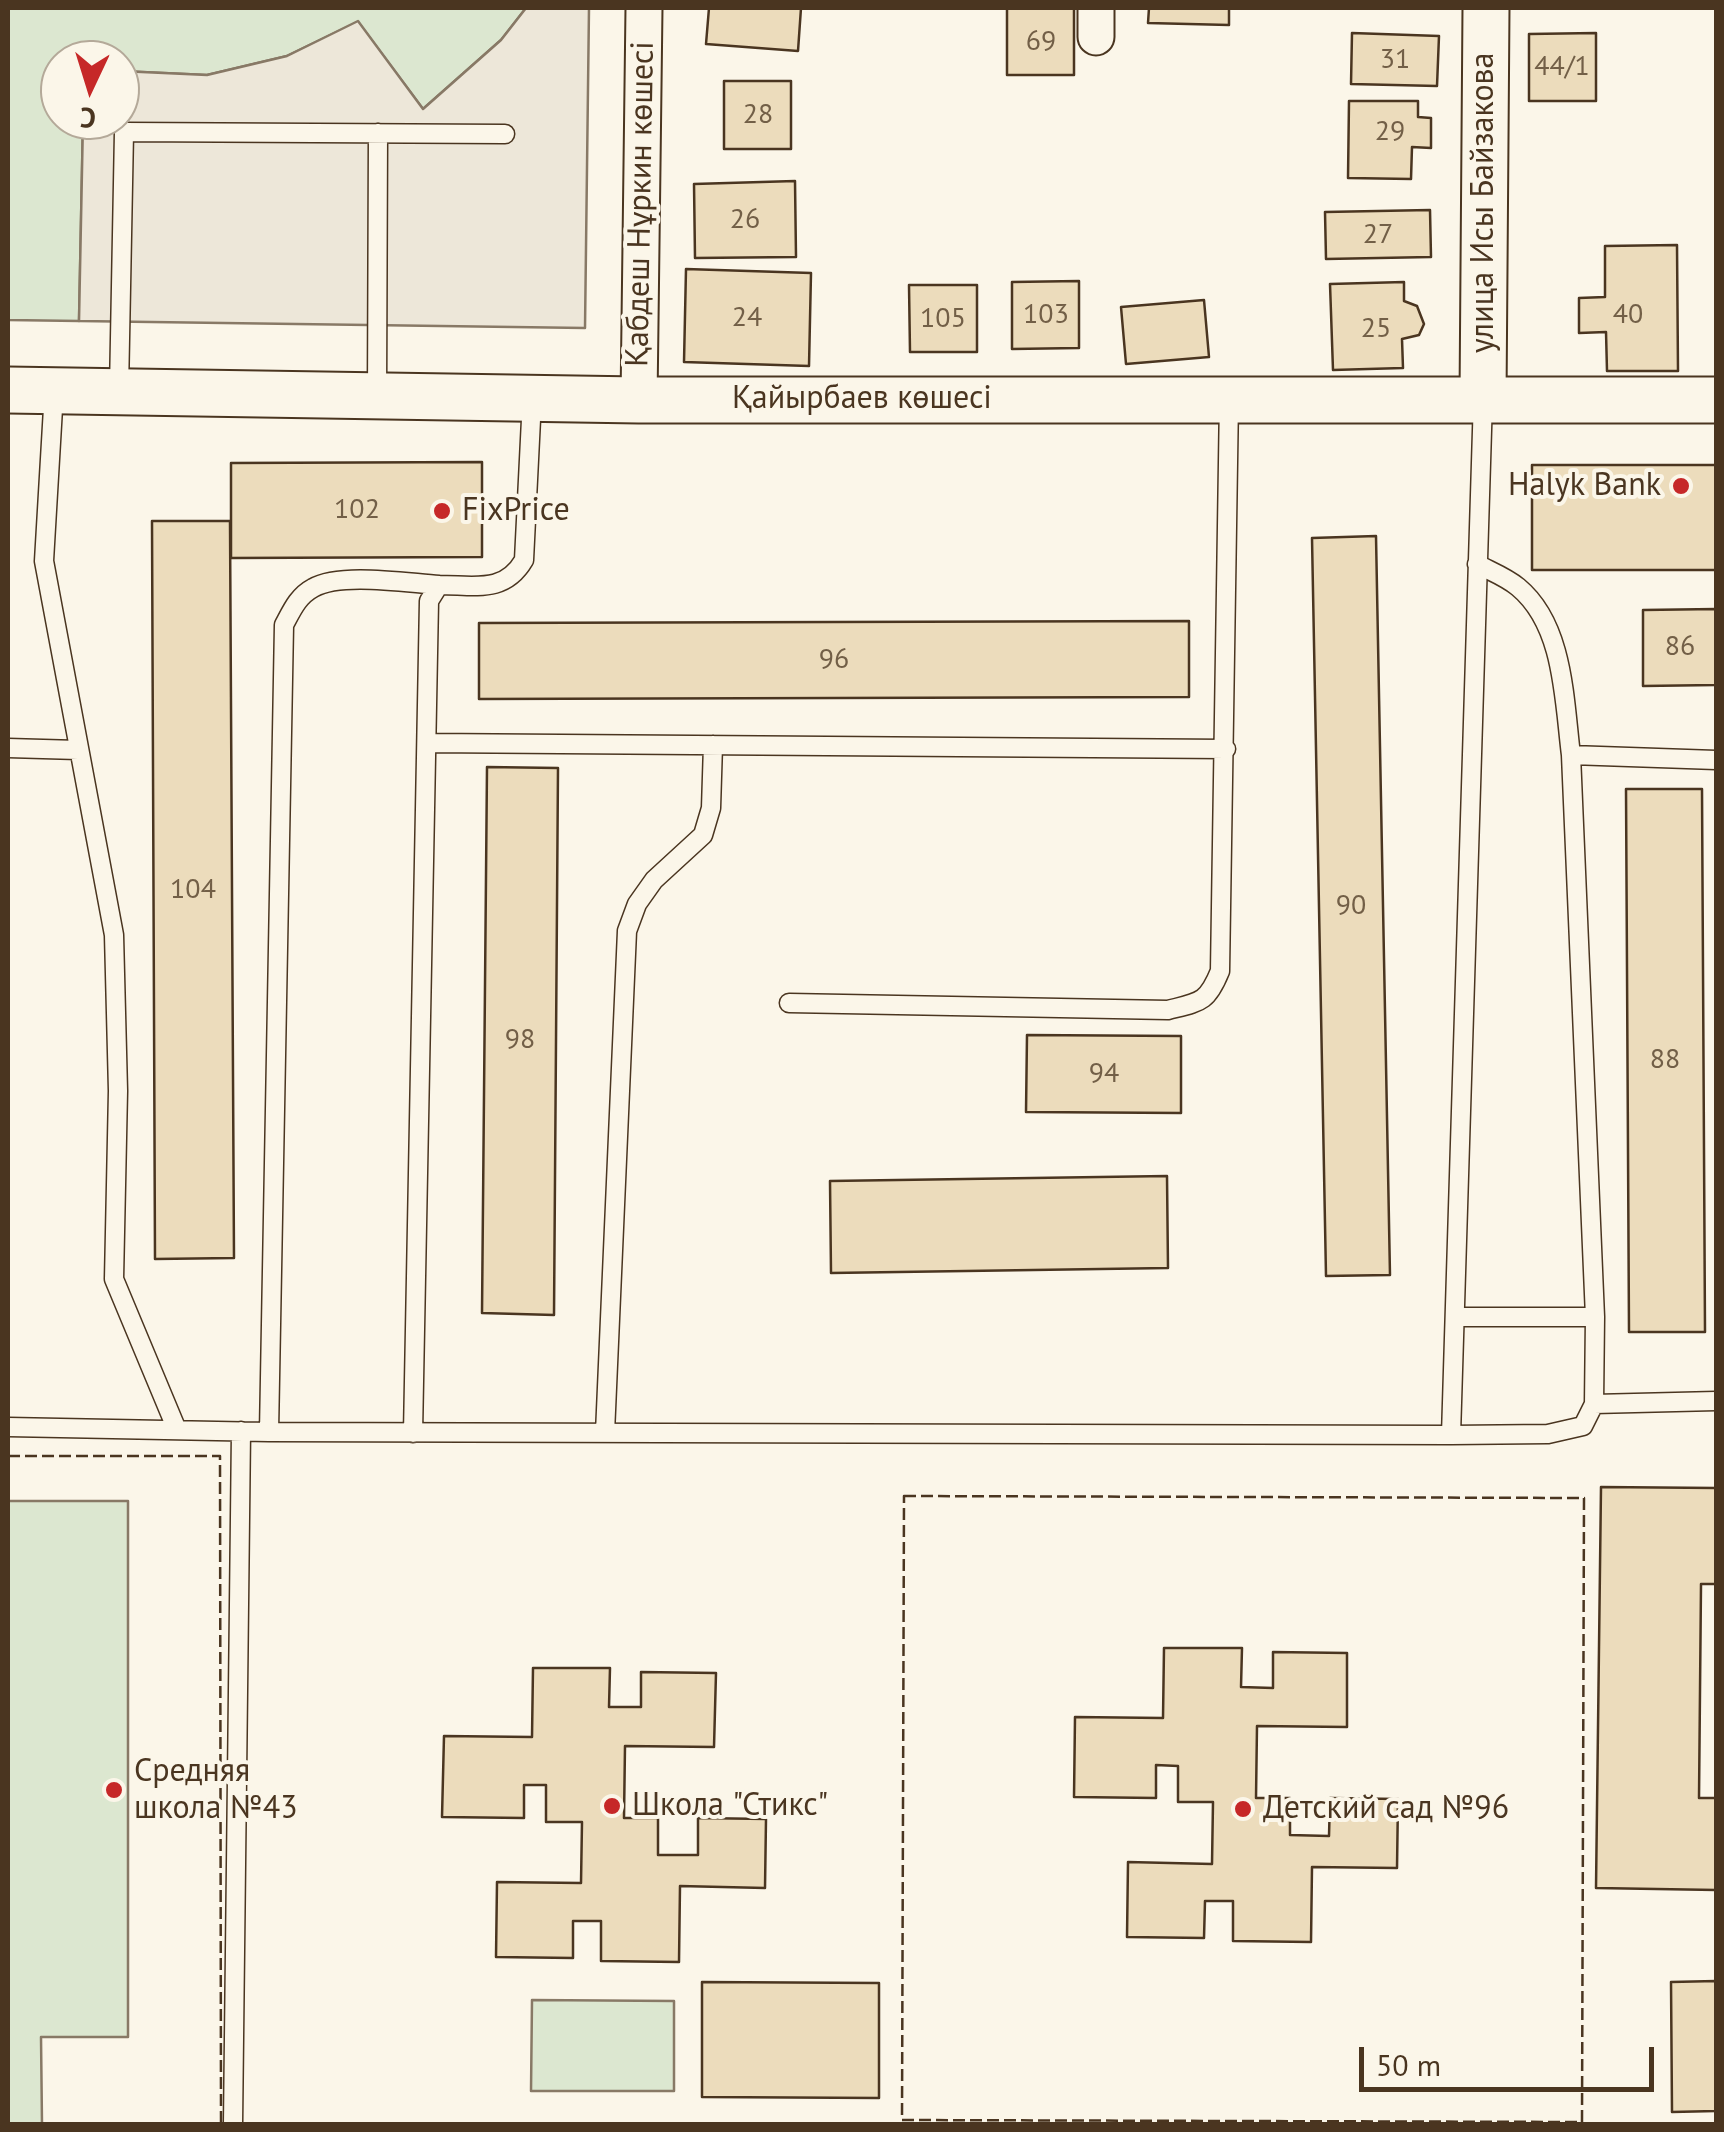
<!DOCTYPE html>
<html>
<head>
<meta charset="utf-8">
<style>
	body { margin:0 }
	#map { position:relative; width:1724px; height:2132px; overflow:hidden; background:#fbf6e9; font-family:"PT Sans",sans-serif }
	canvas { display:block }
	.frame { position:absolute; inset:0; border:10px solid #4a3520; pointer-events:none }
	.north { position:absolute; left:40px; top:40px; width:100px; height:100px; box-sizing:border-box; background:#fbf6e9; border:2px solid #b4a999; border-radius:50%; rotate:184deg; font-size:28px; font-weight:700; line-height:40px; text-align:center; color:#4a3520 }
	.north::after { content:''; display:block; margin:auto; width:35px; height:45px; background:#c62828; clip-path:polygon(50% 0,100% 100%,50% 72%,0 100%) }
	.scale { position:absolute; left:1359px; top:2047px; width:295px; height:45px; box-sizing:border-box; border:5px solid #4a3520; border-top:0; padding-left:12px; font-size:30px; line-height:35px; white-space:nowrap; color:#4a3520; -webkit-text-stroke:8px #fbf6e9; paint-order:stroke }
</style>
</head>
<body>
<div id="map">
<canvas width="1724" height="2132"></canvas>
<div class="frame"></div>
<div class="north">С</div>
<div class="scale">50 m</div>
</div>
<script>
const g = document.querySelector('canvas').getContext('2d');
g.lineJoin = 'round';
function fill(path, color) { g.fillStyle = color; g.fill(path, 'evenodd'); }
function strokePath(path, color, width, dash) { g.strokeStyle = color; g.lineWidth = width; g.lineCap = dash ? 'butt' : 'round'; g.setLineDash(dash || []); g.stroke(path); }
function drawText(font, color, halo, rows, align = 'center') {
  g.font = font + ' "PT Sans",sans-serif'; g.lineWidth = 8; g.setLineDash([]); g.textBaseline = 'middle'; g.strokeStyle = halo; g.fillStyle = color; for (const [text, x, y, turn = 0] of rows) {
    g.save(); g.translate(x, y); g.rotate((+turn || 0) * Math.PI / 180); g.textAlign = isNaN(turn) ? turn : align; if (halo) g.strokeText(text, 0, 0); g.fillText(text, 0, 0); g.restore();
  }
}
const green = new Path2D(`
	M 8,8 L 526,8 L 501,40 L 423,109 L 358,22 L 287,56 L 207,75 L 120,71 L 120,60 L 60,60 L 60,120 L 83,120 L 79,321 L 8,320 Z
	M 128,1501 L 128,2037 L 41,2037 L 42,2124 L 8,2124 L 8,1501 Z
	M 532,2000 L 674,2001 L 674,2091 L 531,2091 Z`);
fill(green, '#dce7d0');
strokePath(green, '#887966', 2.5);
const parking = new Path2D(`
	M 526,8 L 589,8 L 585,328 L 79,321 L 83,120 L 120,120 L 120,71 L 207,75 L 287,56 L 358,21 L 423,109 L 501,40 Z`);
fill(parking, '#ede7d9');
strokePath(parking, '#887966', 2.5);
const building = new Path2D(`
	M 709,8 L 801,8 L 798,51 L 706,44 Z
	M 1007,8 L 1074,8 L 1074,75 L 1007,75 Z
	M 1149,8 L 1229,8 L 1229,25 L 1148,23 Z
	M 1352,33 L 1439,36 L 1437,86 L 1351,84 Z
	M 1596,33 L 1596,101 L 1529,101 L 1529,34 Z
	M 724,81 L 791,81 L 791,149 L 724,149 Z
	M 1349,101 L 1418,101 L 1418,117 L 1431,118 L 1431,148 L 1412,147 L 1411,179 L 1348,178 Z
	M 795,181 L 796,257 L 695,258 L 694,184 Z
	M 1430,210 L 1431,257 L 1326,259 L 1325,212 Z
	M 1677,245 L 1678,371 L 1607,371 L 1606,332 L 1579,333 L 1579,298 L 1605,297 L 1605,246 Z
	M 686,269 L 811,273 L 809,366 L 684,362 Z
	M 1079,281 L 1079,348 L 1012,349 L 1012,282 Z
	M 1404,282 L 1404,301 L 1417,306 L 1424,324 L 1419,335 L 1402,339 L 1403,368 L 1333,370 L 1330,284 Z
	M 909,285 L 977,285 L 977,352 L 910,352 Z
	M 1204,300 L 1209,357 L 1126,364 L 1121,307 Z
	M 482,462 L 482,557 L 231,558 L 231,463 Z
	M 1532,465 L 1716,465 L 1716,570 L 1532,570 Z
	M 152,521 L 230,521 L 234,1258 L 155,1259 Z
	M 1376,536 L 1390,1275 L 1326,1276 L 1312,538 Z
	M 1716,609 L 1716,685 L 1643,686 L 1643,610 Z
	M 1189,621 L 1189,697 L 479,699 L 479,623 Z
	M 487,767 L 558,768 L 554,1315 L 482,1313 Z
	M 1626,789 L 1702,789 L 1705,1332 L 1629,1332 Z
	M 1027,1035 L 1181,1036 L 1181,1113 L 1026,1112 Z
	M 1167,1176 L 1168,1268 L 831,1273 L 830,1181 Z
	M 1601,1487 L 1716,1488 L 1716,1584 L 1701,1584 L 1699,1798 L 1716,1798 L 1716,1890 L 1596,1888 Z
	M 1164,1648 L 1242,1648 L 1241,1687 L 1273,1688 L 1273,1652 L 1347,1653 L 1347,1727 L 1257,1726 L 1256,1798 L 1290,1798 L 1290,1835 L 1329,1836 L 1330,1798 L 1398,1799 L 1397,1868 L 1312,1867 L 1311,1942 L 1233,1941 L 1233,1901 L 1205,1901 L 1204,1938 L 1127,1937 L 1128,1862 L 1212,1864 L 1213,1802 L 1178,1802 L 1178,1766 L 1156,1765 L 1156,1798 L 1074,1797 L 1075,1717 L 1163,1718 Z
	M 533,1668 L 610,1668 L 609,1707 L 641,1707 L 641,1672 L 716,1673 L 714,1747 L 625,1746 L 624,1818 L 658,1818 L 658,1855 L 698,1855 L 698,1818 L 766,1819 L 765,1888 L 680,1886 L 679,1962 L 601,1961 L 601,1921 L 573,1921 L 573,1958 L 496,1957 L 497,1882 L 581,1883 L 582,1822 L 546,1822 L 546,1785 L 524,1785 L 524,1818 L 442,1817 L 444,1736 L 532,1737 Z
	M 1716,1981 L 1716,2111 L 1672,2112 L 1671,1982 Z
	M 702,1982 L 879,1983 L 879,2098 L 702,2097 Z`);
fill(building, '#ecdcbc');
strokePath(building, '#4a3520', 2.5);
const service = new Path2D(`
	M 119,390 L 124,132 L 505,134
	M 54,391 L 44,561 L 114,935 L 118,1091 L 114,1279 L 177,1430
	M 377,396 L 378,133
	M 428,743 L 1226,749
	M 8,748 L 78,750
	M 1571,755 L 1716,760
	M 789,1003 L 1168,1010 C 1200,1002 1207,1003 1220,971 L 1229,399
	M 1455,1317 L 1595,1317
	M 1594,1404 L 1716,1401
	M 8,1427 L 269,1432 L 1451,1435 L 1548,1434 L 1583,1426 L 1594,1404 L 1595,1317 L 1571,755 C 1564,699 1564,625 1518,587 C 1506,577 1490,571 1477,564
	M 269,1432 L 284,625 C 292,610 298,596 313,588 C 340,572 407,583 439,585
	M 413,1433 L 429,601 L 439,585 C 475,585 504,594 524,560 L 532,399
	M 605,1433 L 627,931 L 637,904 L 654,880 L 703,835 L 711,808 L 713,745
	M 1451,1435 L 1483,398
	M 233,2124 L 241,1431`);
const minor = new Path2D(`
	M 1096,37 L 1096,8
	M 639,400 L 644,8`);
const tertiary = new Path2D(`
	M 8,390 L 639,400 L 1716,400
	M 1483,398 L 1486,8`);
strokePath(service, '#4a3520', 21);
strokePath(minor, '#4a3520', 39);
strokePath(tertiary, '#4a3520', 49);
strokePath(service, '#fbf6e9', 18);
strokePath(minor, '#fbf6e9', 35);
strokePath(tertiary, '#fbf6e9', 45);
strokePath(new Path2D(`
	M 8,1456 L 220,1456 L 221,2124
	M 904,1496 L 1584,1498 L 1582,2122 L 902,2120 Z`), '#4a3520', 2.5, [12, 5]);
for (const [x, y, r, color] of [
	[1681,486,10,"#c62828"],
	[442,511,10,"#c62828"],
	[114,1790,10,"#c62828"],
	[612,1806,10,"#c62828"],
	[1243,1809,10,"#c62828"]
]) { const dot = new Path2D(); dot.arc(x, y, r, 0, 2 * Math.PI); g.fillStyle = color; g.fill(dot); strokePath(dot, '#fbf6e9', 4); }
drawText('28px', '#725f47', null, [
	["69",1041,42],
	["31",1395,60],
	["44/1",1562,67],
	["28",758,115],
	["29",1390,132],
	["26",745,220],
	["27",1378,235],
	["103",1046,315],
	["40",1628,315],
	["24",747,318],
	["105",943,319],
	["25",1376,329],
	["102",357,510],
	["86",1680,647],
	["96",834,660],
	["104",193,890],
	["90",1351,906],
	["98",520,1040],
	["88",1665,1060],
	["94",1104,1074]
]);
drawText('32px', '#4a3520', '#fbf6e9', [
	["улица Исы Байзакова",1484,203,-90],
	["Қабдеш Нұркин көшесі",641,204,-89],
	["Қайырбаев көшесі",862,399]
]);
drawText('32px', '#4a3520', '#fbf6e9', [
	["Halyk Bank",1661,486,"right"],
	["FixPrice",462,511],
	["Средняя",134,1772],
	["школа №43",134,1809],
	["Школа \"Стикс\"",632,1806],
	["Детский сад №96",1263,1809]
], 'left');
</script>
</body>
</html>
